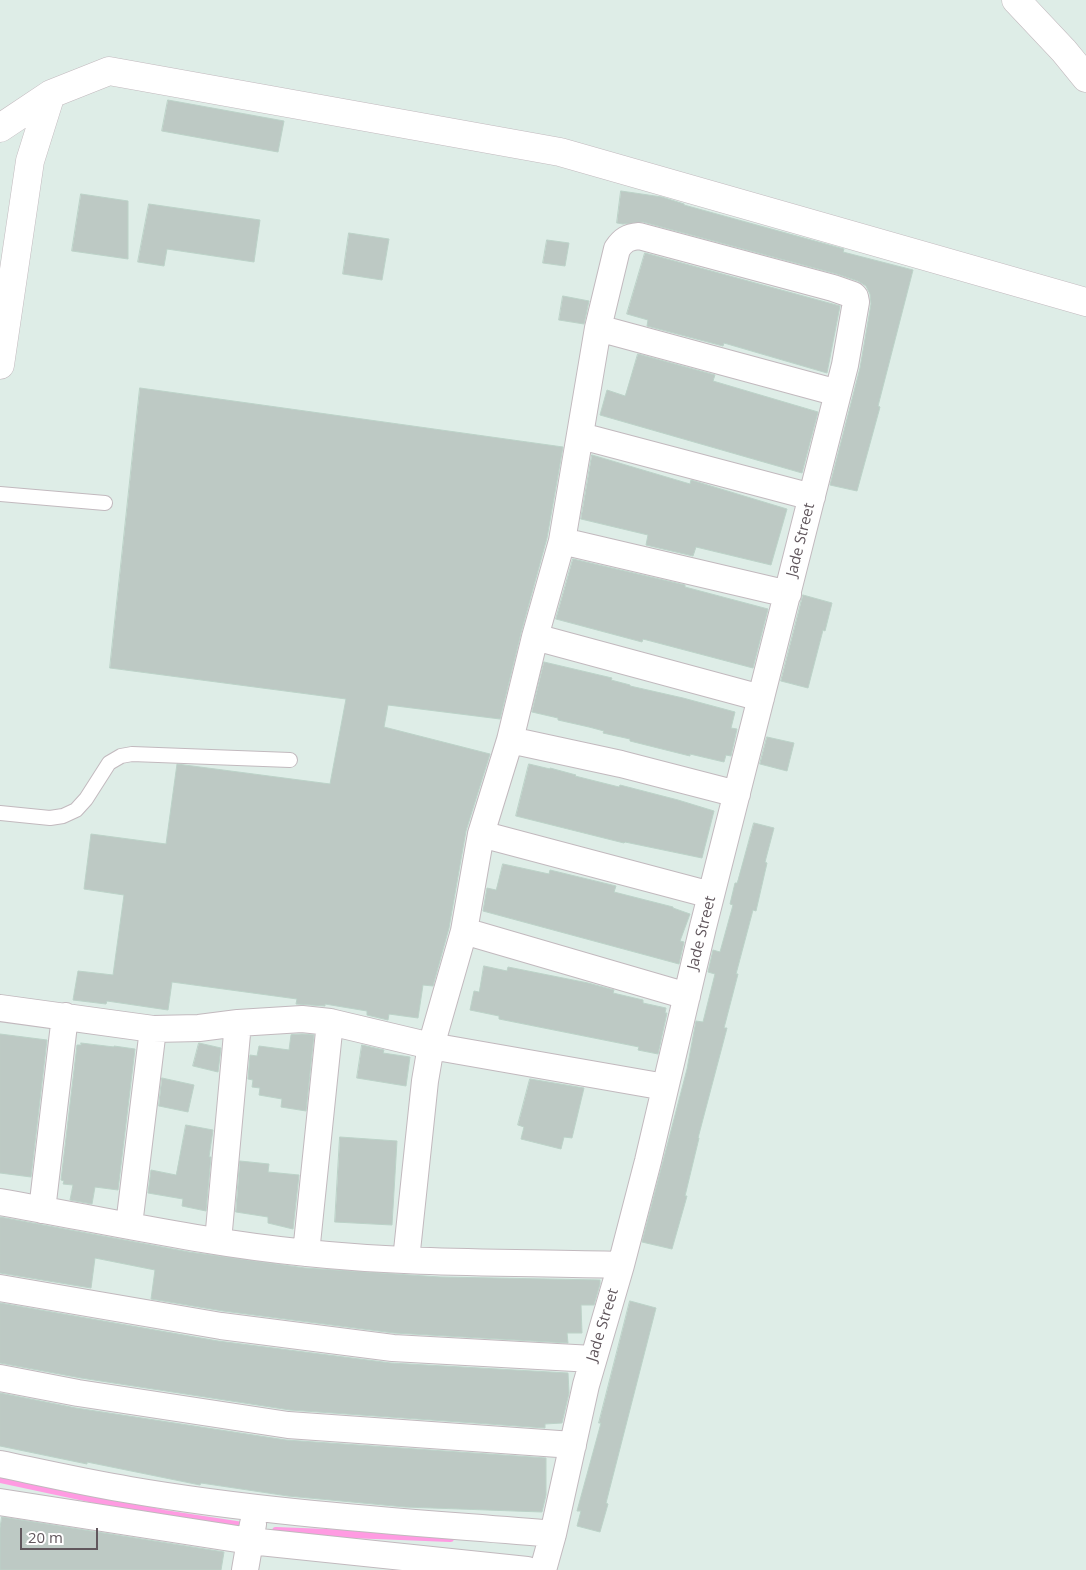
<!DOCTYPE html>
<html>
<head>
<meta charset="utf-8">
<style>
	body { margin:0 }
	#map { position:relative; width:1086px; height:1570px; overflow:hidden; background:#deede7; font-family:"Open Sans",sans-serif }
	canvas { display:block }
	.scale { position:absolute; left:20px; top:1528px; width:78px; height:22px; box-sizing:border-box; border:2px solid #61575d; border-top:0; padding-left:6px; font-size:15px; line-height:18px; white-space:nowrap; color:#61575d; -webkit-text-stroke:4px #fff; paint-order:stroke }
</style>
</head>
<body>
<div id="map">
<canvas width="1086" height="1570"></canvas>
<div class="scale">20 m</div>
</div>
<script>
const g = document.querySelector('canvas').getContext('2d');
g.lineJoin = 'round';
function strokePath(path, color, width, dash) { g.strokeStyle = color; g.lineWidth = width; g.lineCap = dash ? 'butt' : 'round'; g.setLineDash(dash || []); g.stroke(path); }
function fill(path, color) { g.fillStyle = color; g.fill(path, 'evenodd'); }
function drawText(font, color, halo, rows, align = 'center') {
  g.font = font + ' "Open Sans",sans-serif'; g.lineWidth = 4.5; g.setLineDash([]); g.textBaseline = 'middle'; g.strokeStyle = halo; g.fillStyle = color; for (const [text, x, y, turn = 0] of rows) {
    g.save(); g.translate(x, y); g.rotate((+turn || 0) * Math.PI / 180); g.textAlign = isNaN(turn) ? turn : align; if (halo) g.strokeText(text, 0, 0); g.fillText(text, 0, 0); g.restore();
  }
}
strokePath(new Path2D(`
	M 0,1479 L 164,1514 L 249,1527
	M 276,1531 L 450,1538`), '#ff9be2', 8);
const building = new Path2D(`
	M 168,100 L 284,121 L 278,152 L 162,131 Z
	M 621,191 L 662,197 L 684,204 L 684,205 L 844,249 L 843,252 L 913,270 L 878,406 L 880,407 L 857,491 L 830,485 L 860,368 L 871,304 L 870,294 L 866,286 L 858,281 L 837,274 L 643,222 L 623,224 L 617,223 Z
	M 81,194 L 128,201 L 128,259 L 72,251 Z
	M 149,204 L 260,220 L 254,262 L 167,249 L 164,266 L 138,262 Z
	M 349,233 L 389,239 L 382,280 L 343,274 Z
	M 547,240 L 569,243 L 565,266 L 543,263 Z
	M 645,253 L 840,306 L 827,373 L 724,343 L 723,346 L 647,326 L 648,320 L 627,314 Z
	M 563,296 L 589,301 L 584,324 L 559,320 Z
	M 638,354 L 715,375 L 713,381 L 818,412 L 802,473 L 600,415 L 607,390 L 625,396 Z
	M 140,388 L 563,447 L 547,538 L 521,633 L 500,719 L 388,705 L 384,727 L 490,754 L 466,831 L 449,928 L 433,986 L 423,985 L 418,1018 L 389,1014 L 388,1020 L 367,1015 L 367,1011 L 325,1004 L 325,1006 L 296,1004 L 297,999 L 172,982 L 168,1010 L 107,1001 L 106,1004 L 73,1000 L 78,971 L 113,975 L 124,895 L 84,889 L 91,834 L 166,844 L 177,764 L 330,784 L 346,699 L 110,668 Z
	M 592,455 L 690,484 L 691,480 L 787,509 L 771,565 L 696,547 L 693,556 L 646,545 L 648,535 L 581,519 Z
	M 573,559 L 685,585 L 685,587 L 768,609 L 753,668 L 643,639 L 642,642 L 556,619 Z
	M 803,595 L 832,603 L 825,631 L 823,630 L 808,688 L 781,681 Z
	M 544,662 L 612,678 L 611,680 L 630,685 L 630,686 L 683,698 L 735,712 L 731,728 L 737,729 L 731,756 L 726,755 L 724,762 L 690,754 L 690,756 L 630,741 L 630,739 L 603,733 L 604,731 L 589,727 L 558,720 L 558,718 L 532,712 Z
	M 767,737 L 794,743 L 787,771 L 760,764 Z
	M 529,764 L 550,769 L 550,768 L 576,775 L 575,776 L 619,787 L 620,785 L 678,800 L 714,811 L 702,858 L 625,842 L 624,843 L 516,816 Z
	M 754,823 L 774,828 L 765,862 L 767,863 L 756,911 L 753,910 L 736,974 L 738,974 L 724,1028 L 727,1028 L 698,1138 L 699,1138 L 685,1196 L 687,1196 L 672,1249 L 642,1242 L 687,1069 L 696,1021 L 703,1022 L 715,974 L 708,972 L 713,950 L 720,952 L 733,905 L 730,904 L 735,883 L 737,883 Z
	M 503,864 L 549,874 L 550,870 L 616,886 L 614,892 L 673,907 L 673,908 L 690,914 L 680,941 L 684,942 L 679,964 L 483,911 L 487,888 L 496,890 Z
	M 484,966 L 507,971 L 508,967 L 588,983 L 614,990 L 613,993 L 643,1000 L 643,1003 L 666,1008 L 665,1013 L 667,1013 L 658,1054 L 638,1050 L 639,1047 L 499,1019 L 499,1016 L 470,1010 L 474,991 L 479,992 Z
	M 0,1034 L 47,1040 L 31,1177 L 0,1173 Z
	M 302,1034 L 314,1035 L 306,1111 L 281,1107 L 282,1099 L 259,1095 L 260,1088 L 252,1087 L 253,1080 L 248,1079 L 250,1055 L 257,1056 L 259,1046 L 289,1050 L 291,1035 Z
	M 81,1043 L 114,1047 L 114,1046 L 135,1049 L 118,1190 L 95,1187 L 92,1204 L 70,1200 L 73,1185 L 63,1184 L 64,1181 L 61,1180 L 77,1045 L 81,1045 Z
	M 199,1043 L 221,1048 L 218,1072 L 193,1066 Z
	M 362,1045 L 384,1050 L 383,1053 L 410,1057 L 406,1086 L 357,1078 Z
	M 162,1078 L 194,1085 L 188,1112 L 159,1106 Z
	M 530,1079 L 584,1088 L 572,1138 L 564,1137 L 561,1149 L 521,1139 L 524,1127 L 518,1125 Z
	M 186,1125 L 213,1130 L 209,1157 L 211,1157 L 206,1211 L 182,1206 L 183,1199 L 148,1193 L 151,1170 L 176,1175 Z
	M 340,1137 L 397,1141 L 392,1225 L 335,1222 Z
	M 240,1161 L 269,1164 L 268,1172 L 299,1175 L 293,1229 L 268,1223 L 268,1217 L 236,1212 Z
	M 0,1217 L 189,1252 L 305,1268 L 440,1277 L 600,1280 L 600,1284 L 594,1305 L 581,1305 L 582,1333 L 567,1333 L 568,1343 L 394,1333 L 223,1311 L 151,1299 L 155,1270 L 95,1258 L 91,1288 L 0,1273 Z
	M 630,1301 L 656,1308 L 606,1503 L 608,1504 L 600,1532 L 577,1526 L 581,1511 L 577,1511 L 601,1423 L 599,1423 Z
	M 0,1303 L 218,1341 L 391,1363 L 568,1373 L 569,1393 L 562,1423 L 545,1424 L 545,1428 L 290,1410 L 81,1378 L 0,1363 Z
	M 0,1393 L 76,1408 L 286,1440 L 546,1458 L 546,1495 L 542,1512 L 405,1507 L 288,1496 L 201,1483 L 200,1485 L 87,1462 L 87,1464 L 0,1446 Z
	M 2,1517 L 224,1552 L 221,1570 L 0,1570 L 0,1528 Z`);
fill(building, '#bdc9c4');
strokePath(building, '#bcd2c8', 1);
const service = new Path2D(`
	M 0,494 L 105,503
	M 0,813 L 50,818 L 63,816 L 76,810 L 86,799 L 109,763 L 121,756 L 132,754 L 290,760`);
const minor = new Path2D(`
	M 598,328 L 838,393
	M 581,436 L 812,497
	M 562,541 L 788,594
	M 535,637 L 761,698
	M 510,740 L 621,764 L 737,794
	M 481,834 L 711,895
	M 464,931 L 687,996
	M 0,1008 L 153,1029 L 199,1028 L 238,1023 L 302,1019 L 330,1022 L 431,1046 L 665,1087
	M 0,1202 C 102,1220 204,1243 307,1253 C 411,1264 516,1262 621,1265
	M 42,1210 L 65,1016
	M 129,1225 L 153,1029
	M 218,1241 L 238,1023
	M 306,1253 L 330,1022
	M 406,1260 L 425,1081 L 431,1046 L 464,931 L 481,834 L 510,740 L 535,637 L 562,541 L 598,328 L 617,249 C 623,240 628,237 639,236 L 833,288 L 853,295 L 855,297 L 856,302 L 845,365 L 703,927 L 648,1161 L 621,1265 L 586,1385 L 553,1534 L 543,1570
	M 0,1288 L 221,1326 L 393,1348 L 593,1359
	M 0,1378 L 78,1393 L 288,1425 L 573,1445
	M 0,1464 C 43,1473 87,1483 130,1490 C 270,1514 412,1522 553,1534
	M 0,1502 L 250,1541 L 527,1570
	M 245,1570 L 253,1524`);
const tertiary = new Path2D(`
	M 1016,0 L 1064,51 L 1086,78
	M 0,128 L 51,94
	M 0,365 L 30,161 L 51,94 L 109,71 L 560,152 L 1086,302`);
strokePath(service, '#c2b9be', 16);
strokePath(minor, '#c2b9be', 28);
strokePath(tertiary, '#c2b9be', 29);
strokePath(service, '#fff', 14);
strokePath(minor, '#fff', 26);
strokePath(tertiary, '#fff', 28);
drawText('15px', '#61575d', '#fff', [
	["Jade Street",801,540,-76],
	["Jade Street",702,933,-76],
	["Jade Street",603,1325,-73]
]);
</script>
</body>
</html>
